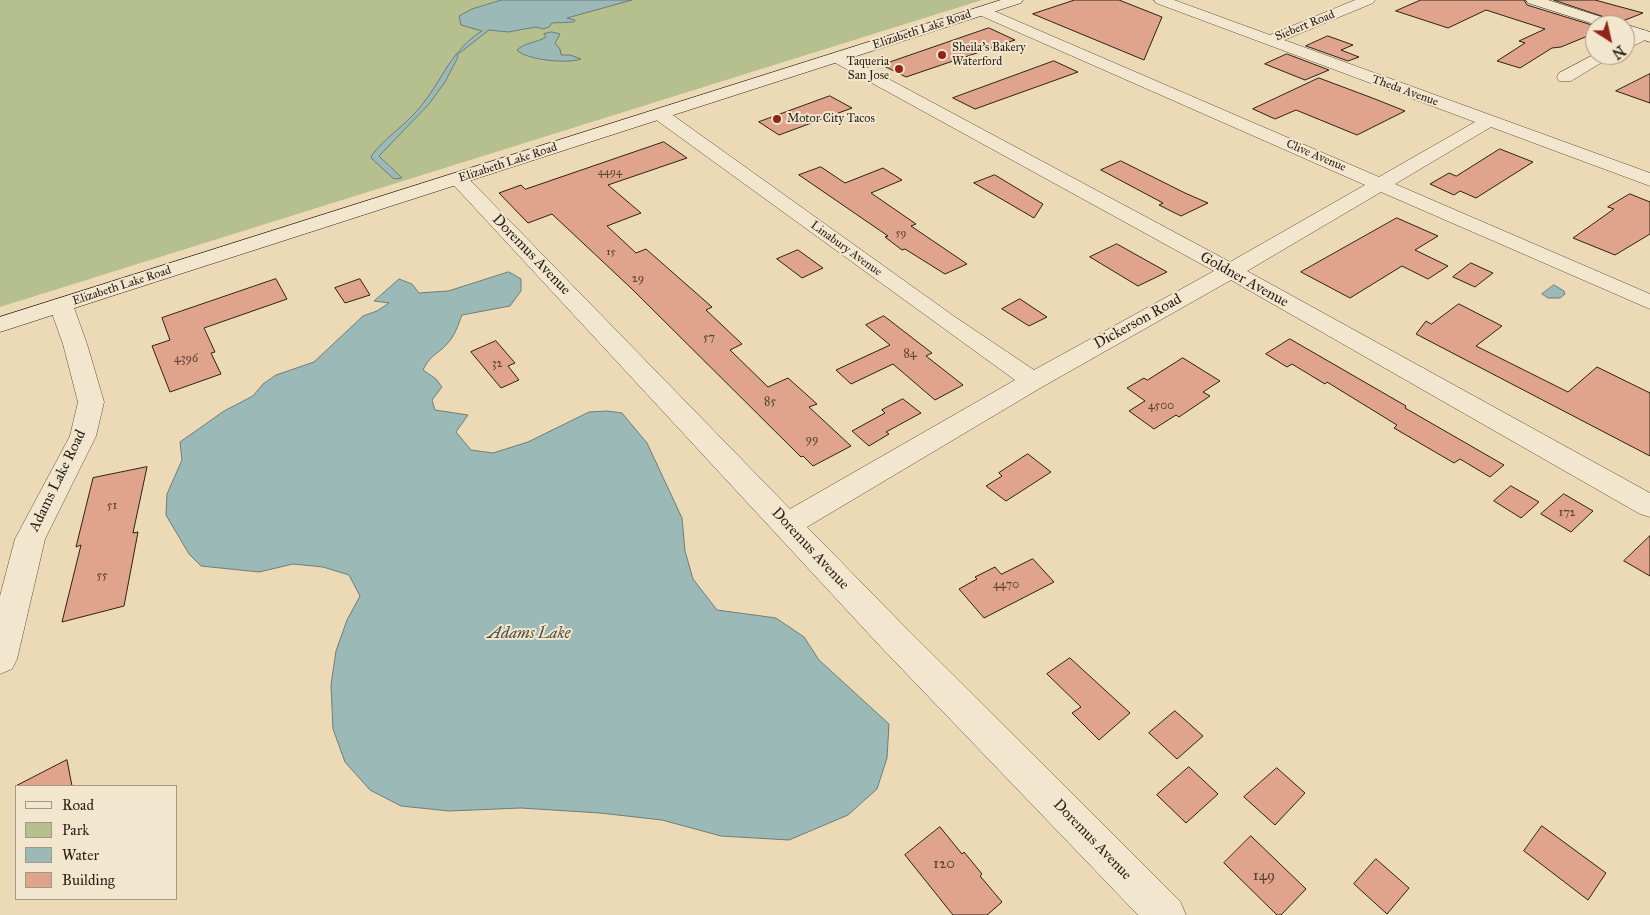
<!DOCTYPE html>
<html>
<head>
<meta charset="utf-8">
<style>
	body { margin:0 }
	#map { position:relative; width:1650px; height:915px; overflow:hidden; background:#ecd9b5; font-family:"IM FELL Great Primer",serif }
	canvas { display:block }
	.legend { position:absolute; left:15px; top:785px; width:162px; height:115px; box-sizing:border-box; background:#f3e6cf; border:1px solid #a39885; margin:0; padding:6px 9px; list-style:none; font-size:15px; color:#2b2217 }
	.legend li { display:flex; align-items:center; gap:10px; height:25px }
	.legend b { width:25px; border:1px solid #a39885 }
	.north { position:absolute; left:1585px; top:15px; width:50px; height:50px; box-sizing:border-box; background:#f3e6cf; border:1px solid #a39885; border-radius:50%; rotate:145deg; font-size:14px; font-weight:700; line-height:20px; text-align:center; color:#2b2217 }
	.north::after { content:''; display:block; margin:auto; width:18px; height:22px; background:#8f2418; clip-path:polygon(50% 0,100% 100%,50% 72%,0 100%) }
</style>
</head>
<body>
<div id="map">
<canvas width="1650" height="915"></canvas>
<ul class="legend">
<li><b style="height:6px;background:#f3e6cf"></b>Road</li>
<li><b style="height:14px;background:#b6c08f"></b>Park</li>
<li><b style="height:14px;background:#9bb9b6"></b>Water</li>
<li><b style="height:14px;background:#e0a38c"></b>Building</li>
</ul>
<div class="north">N</div>
</div>
<script>
const g = document.querySelector('canvas').getContext('2d');
g.lineJoin = 'round';
function fill(path, color) { g.fillStyle = color; g.fill(path, 'evenodd'); }
function strokePath(path, color, width, dash) { g.strokeStyle = color; g.lineWidth = width; g.lineCap = dash ? 'butt' : 'round'; g.setLineDash(dash || []); g.stroke(path); }
function drawText(font, color, halo, rows, align = 'center') {
  g.font = font + ' "IM FELL Great Primer",serif'; g.lineWidth = 4; g.setLineDash([]); g.textBaseline = 'middle'; g.strokeStyle = halo; g.fillStyle = color; for (const [text, x, y, turn = 0] of rows) {
    g.save(); g.translate(x, y); g.rotate((+turn || 0) * Math.PI / 180); g.textAlign = isNaN(turn) ? turn : align; if (halo) g.strokeText(text, 0, 0); g.fillText(text, 0, 0); g.restore();
  }
}
fill(new Path2D(`
	M 0,0 L 982,0 L 0,307 Z`), '#b6c08f');
const water = new Path2D(`
	M 502,0 L 632,0 L 567,18 L 575,20 L 574,22 L 552,23 L 549,27 L 543,29 L 536,27 L 508,32 L 489,30 L 457,55 L 458,57 L 445,82 L 429,104 L 379,156 L 402,178 L 394,179 L 371,158 L 372,155 C 383,140 400,129 413,115 C 442,85 447,53 482,31 L 461,25 L 459,16 L 472,9 Z
	M 552,32 L 560,34 L 555,43 L 560,49 L 561,55 L 570,55 L 581,59 C 568,64 526,60 517,50 C 525,42 537,43 546,37 L 544,34 Z
	M 509,272 L 521,279 L 521,291 L 510,306 L 462,315 C 458,325 455,336 447,344 C 437,355 430,355 423,370 L 436,379 L 442,387 L 432,400 L 435,410 L 468,415 L 456,432 L 471,450 L 493,453 L 528,442 L 589,412 L 607,411 L 622,413 L 647,443 L 682,518 L 685,551 L 693,579 L 717,610 L 776,618 L 804,637 L 819,660 L 889,724 L 887,758 L 877,789 L 848,815 L 789,840 L 721,836 L 662,820 L 600,813 L 521,808 L 449,811 L 401,806 L 370,790 L 345,762 L 333,729 L 331,685 L 336,651 L 347,620 L 360,596 L 349,575 L 323,567 L 293,564 L 259,572 L 201,566 L 189,554 L 166,515 L 167,494 L 182,460 L 180,442 L 224,411 L 253,396 L 263,384 L 276,375 L 314,362 L 363,316 L 377,311 L 389,303 L 374,301 L 399,279 L 412,284 L 419,293 L 448,291 Z
	M 1554,285 L 1564,291 L 1565,294 L 1560,298 L 1548,298 L 1542,294 Z`);
fill(water, '#9bb9b6');
strokePath(water, '#6e7d76', 1);
const building = new Path2D(`
	M 1075,0 L 1119,0 L 1162,17 L 1144,60 L 1033,14 Z
	M 1421,0 L 1524,0 L 1527,5 L 1595,26 L 1595,33 L 1561,47 L 1552,48 L 1520,68 L 1497,61 L 1525,43 L 1519,41 L 1545,29 L 1486,10 L 1448,28 L 1396,11 Z
	M 1554,0 L 1595,0 L 1643,13 L 1620,22 Z
	M 989,28 L 1015,40 L 906,77 L 882,65 Z
	M 1328,36 L 1353,45 L 1341,50 L 1359,57 L 1348,61 L 1306,46 Z
	M 1287,54 L 1329,70 L 1305,80 L 1265,64 Z
	M 1054,61 L 1078,72 L 975,109 L 953,98 Z
	M 1650,74 L 1650,103 L 1616,91 Z
	M 1319,78 L 1375,99 L 1405,111 L 1357,135 L 1296,110 L 1275,119 L 1253,109 Z
	M 830,96 L 852,108 L 779,135 L 759,122 Z
	M 664,142 L 687,158 L 608,185 L 641,213 L 607,226 L 636,253 L 646,249 L 712,307 L 706,310 L 742,344 L 730,350 L 768,387 L 788,378 L 817,404 L 809,407 L 851,446 L 813,466 L 803,456 L 801,457 L 632,289 L 552,214 L 528,223 L 499,193 L 521,185 L 525,189 Z
	M 1500,149 L 1533,162 L 1476,198 L 1460,191 L 1454,195 L 1430,184 L 1449,173 L 1456,176 Z
	M 1121,161 L 1185,193 L 1208,203 L 1181,216 L 1159,205 L 1163,203 L 1101,170 Z
	M 821,167 L 845,183 L 883,168 L 902,180 L 871,193 L 916,224 L 911,226 L 967,264 L 945,274 L 905,249 L 902,250 L 885,237 L 888,236 L 799,175 Z
	M 995,175 L 1043,204 L 1034,218 L 974,183 Z
	M 1630,194 L 1650,202 L 1650,234 L 1615,255 L 1573,238 L 1614,209 L 1608,207 Z
	M 1397,218 L 1438,236 L 1415,250 L 1448,266 L 1428,279 L 1402,266 L 1350,298 L 1301,272 Z
	M 1117,244 L 1167,272 L 1138,286 L 1090,257 Z
	M 798,250 L 823,268 L 802,278 L 777,259 Z
	M 1471,263 L 1493,273 L 1475,287 L 1453,277 Z
	M 276,279 L 287,299 L 204,328 L 215,352 L 211,353 L 221,374 L 170,392 L 152,346 L 170,340 L 162,318 Z
	M 360,279 L 370,295 L 345,303 L 335,288 Z
	M 1020,299 L 1047,317 L 1029,326 L 1002,309 Z
	M 1459,304 L 1502,326 L 1476,346 L 1568,392 L 1597,367 L 1650,393 L 1650,456 L 1416,334 L 1426,321 L 1431,324 Z
	M 884,316 L 932,353 L 926,356 L 963,385 L 935,400 L 893,364 L 851,384 L 836,370 L 890,345 L 866,325 Z
	M 1290,339 L 1406,406 L 1405,408 L 1504,465 L 1490,477 L 1460,459 L 1454,463 L 1394,428 L 1397,425 L 1327,382 L 1325,384 L 1292,364 L 1287,367 L 1266,354 Z
	M 496,341 L 515,363 L 508,366 L 519,380 L 501,388 L 471,352 Z
	M 1183,358 L 1220,381 L 1203,392 L 1210,396 L 1179,417 L 1176,415 L 1154,429 L 1129,411 L 1145,401 L 1127,388 L 1144,378 L 1147,380 Z
	M 903,399 L 921,413 L 886,432 L 889,434 L 869,446 L 852,431 L 885,413 L 882,410 Z
	M 1028,454 L 1051,472 L 1006,501 L 986,486 L 1002,476 L 999,473 Z
	M 147,467 L 133,533 L 138,532 L 124,606 L 62,622 L 81,545 L 76,547 L 93,478 Z
	M 1511,486 L 1539,502 L 1521,518 L 1494,501 Z
	M 1564,494 L 1593,511 L 1571,532 L 1541,514 Z
	M 1650,536 L 1650,576 L 1624,561 Z
	M 1033,559 L 1054,582 L 984,618 L 959,589 L 977,579 L 975,577 L 995,567 L 1001,574 Z
	M 1070,658 L 1130,713 L 1099,740 L 1072,713 L 1081,707 L 1047,674 Z
	M 1175,711 L 1203,736 L 1177,759 L 1149,733 Z
	M 67,760 L 72,786 L 16,786 Z
	M 1189,767 L 1218,794 L 1186,823 L 1157,795 Z
	M 1277,768 L 1305,793 L 1275,825 L 1244,797 Z
	M 1542,826 L 1606,873 L 1588,900 L 1524,851 Z
	M 940,827 L 962,854 L 964,852 L 982,874 L 980,876 L 1002,902 L 987,915 L 953,915 L 905,855 Z
	M 1251,836 L 1306,889 L 1281,915 L 1277,915 L 1224,863 Z
	M 1376,859 L 1409,888 L 1387,914 L 1354,884 Z`);
fill(building, '#e0a38c');
strokePath(building, '#2b2217', 1);
const street = new Path2D(`
	M 1154,0 L 1174,0 L 1270,35 L 1355,0 L 1375,0 L 1373,3 L 1284,40 L 1650,173 L 1650,186 L 1491,127 L 1395,184 L 1650,294 L 1650,309 L 1381,192 L 1247,271 L 1650,493 L 1650,517 L 1640,514 L 1231,280 L 1042,387 L 807,527 L 903,625 L 1180,901 L 1186,915 L 1138,915 L 879,645 L 448,179 L 451,175 L 465,175 L 790,509 L 1015,380 L 655,119 L 652,115 L 655,111 L 667,111 L 955,317 L 1034,370 L 1214,271 L 830,60 L 828,57 L 830,54 L 842,54 L 1230,262 L 1365,185 L 977,14 L 975,11 L 977,8 L 987,8 L 1379,177 L 1475,122 L 1156,3 Z
	M 1644,30 L 1649,32 L 1649,38 L 1625,50 L 1625,39 Z
	M 1595,54 L 1614,55 L 1571,81 L 1559,81 L 1557,77 L 1559,73 Z
	M 61,298 L 69,300 L 73,305 L 87,344 L 104,402 L 96,436 L 45,539 L 17,659 L 12,669 L 0,674 L 0,596 L 15,539 L 70,436 L 78,402 L 63,344 L 49,305 L 53,300 Z`);
const secondary = new Path2D(`
	M 1001,0 L 1023,0 L 1021,3 L 0,332 L 0,317 Z
	M 1526,0 L 1548,0 L 1617,22 L 1620,25 L 1597,25 L 1528,3 Z
	M 1625,24 L 1650,32 L 1650,42 L 1625,34 L 1625,25 L 1623,25 Z`);
strokePath(street, '#5b503e', 1);
strokePath(secondary, '#2b2217', 1);
fill(street, '#f3e6cf');
fill(secondary, '#f3e6cf');
for (const [x, y, r, color] of [
	[942,55,5,"#8f2418"],
	[899,69,5,"#8f2418"],
	[777,119,5,"#8f2418"]
]) { const dot = new Path2D(); dot.arc(x, y, r, 0, 2 * Math.PI); g.fillStyle = color; g.fill(dot); strokePath(dot, '#f3e6cf', 2); }
drawText('11px', '#584234', null, [
	["4494",610,172],
	["59",901,233],
	["15",611,252]
]);
drawText('12px', '#2b2217', '#f3e6cf', [
	["Siebert Road",1305,26,-22],
	["Elizabeth Lake Road",922,30,-18],
	["Theda Avenue",1405,91,20],
	["Clive Avenue",1316,156,23],
	["Elizabeth Lake Road",508,163,-18],
	["Linabury Avenue",846,249,36],
	["Elizabeth Lake Road",122,286,-18]
]);
drawText('12px', '#2b2217', '#f3e6cf', [
	["Sheila's Bakery",952,48],
	["Waterford",952,62],
	["Taqueria",889,62,"right"],
	["San Jose",889,76,"right"],
	["Motor City Tacos",787,119]
], 'left');
drawText('12px', '#584234', null, [
	["29",638,279],
	["57",709,338],
	["84",910,354],
	["4396",186,359],
	["32",497,364],
	["85",770,402],
	["4500",1161,406],
	["99",812,440],
	["51",112,506],
	["172",1567,513],
	["55",102,576],
	["4470",1006,585]
]);
drawText('15px', '#2b2217', '#f3e6cf', [
	["Doremus Avenue",531,255,46],
	["Goldner Avenue",1244,280,29],
	["Dickerson Road",1138,322,-29],
	["Adams Lake Road",58,481,-64],
	["Doremus Avenue",810,549,47],
	["Doremus Avenue",1092,840,46]
]);
drawText('15px', '#584234', null, [
	["120",944,864],
	["149",1264,876]
]);
drawText('italic 16px', '#4d4f47', '#f3e6cf', [
	["Adams Lake",529,634]
]);
</script>
</body>
</html>
